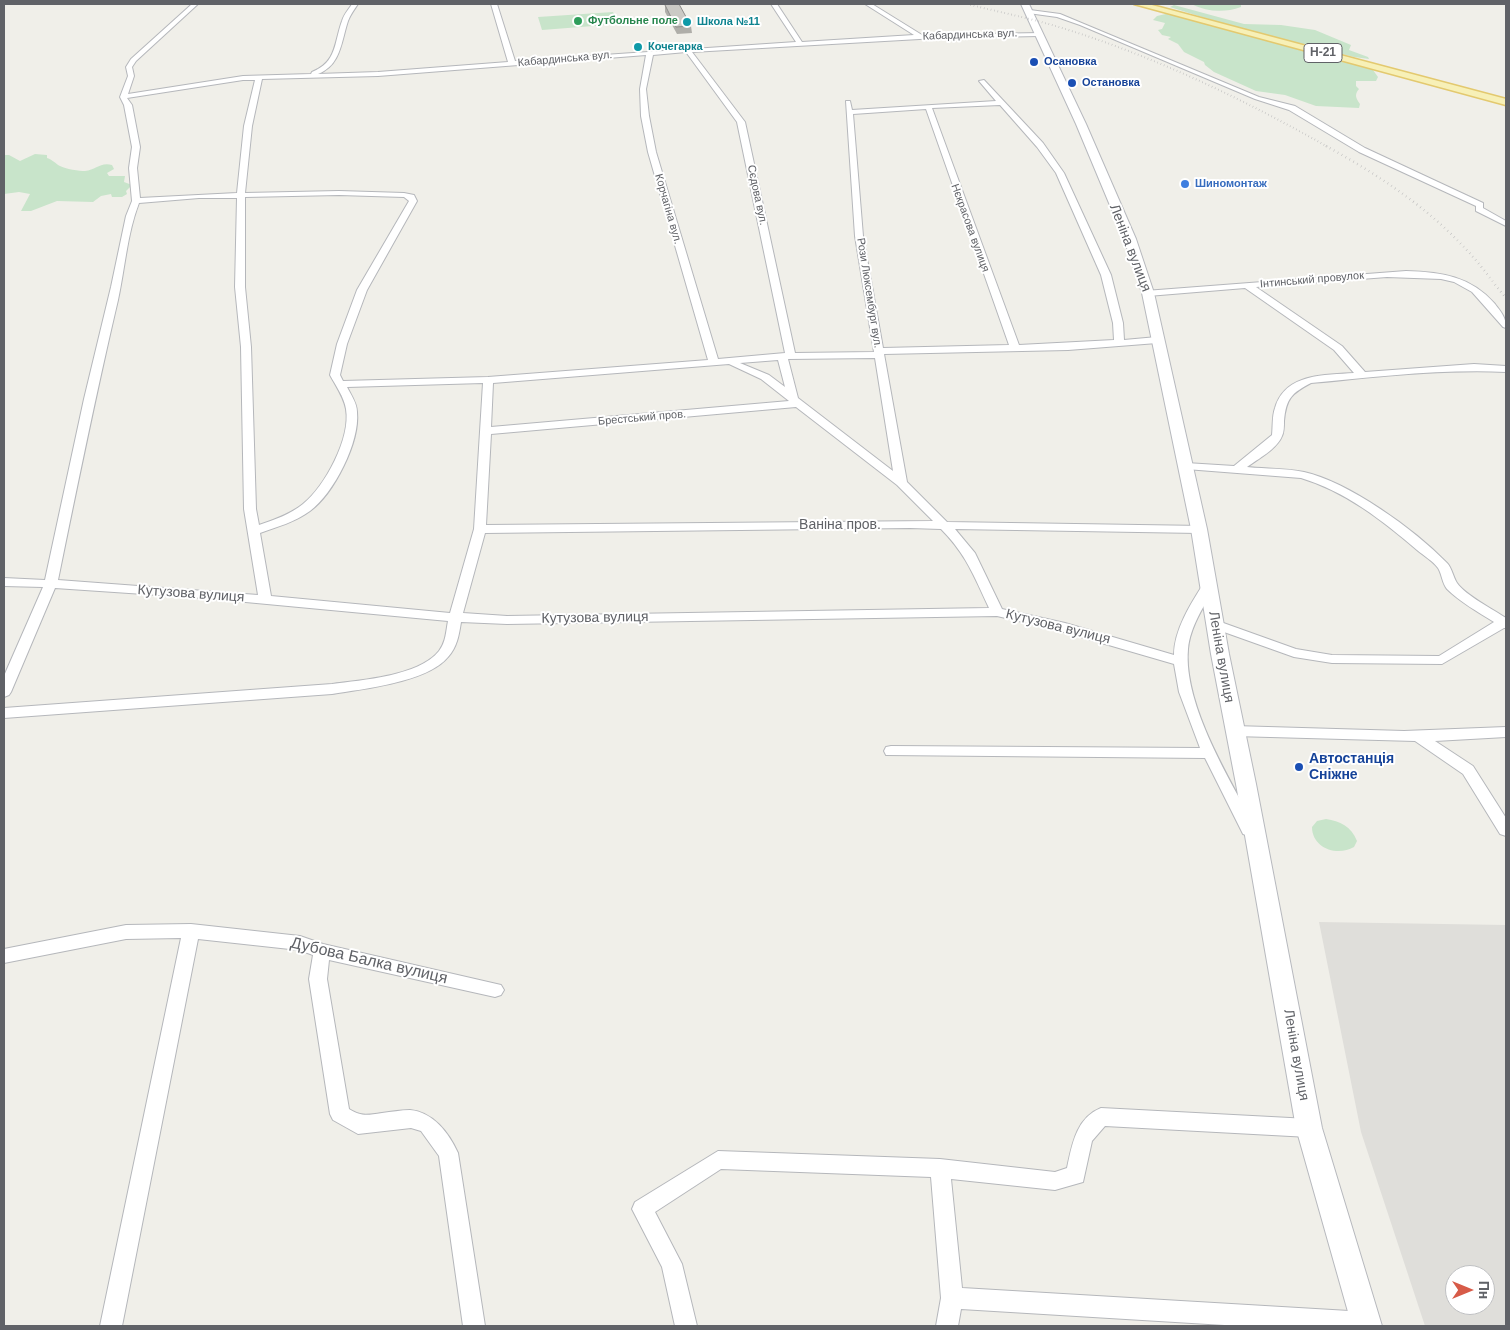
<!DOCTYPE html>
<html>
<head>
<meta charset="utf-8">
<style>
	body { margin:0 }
	#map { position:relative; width:1510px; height:1330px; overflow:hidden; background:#f0efe9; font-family:Arial,sans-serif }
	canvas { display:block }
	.frame { position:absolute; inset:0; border:5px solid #606267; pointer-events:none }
	.north { position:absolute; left:1445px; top:1265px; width:50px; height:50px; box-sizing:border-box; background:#fff; border:1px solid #bfc0c2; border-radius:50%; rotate:90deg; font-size:14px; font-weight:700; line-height:20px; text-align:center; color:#606267 }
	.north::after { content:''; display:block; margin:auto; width:18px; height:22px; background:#d75b48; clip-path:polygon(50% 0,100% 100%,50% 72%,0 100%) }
</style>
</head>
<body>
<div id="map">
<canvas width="1510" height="1330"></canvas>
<div class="frame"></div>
<div class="north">Пн</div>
</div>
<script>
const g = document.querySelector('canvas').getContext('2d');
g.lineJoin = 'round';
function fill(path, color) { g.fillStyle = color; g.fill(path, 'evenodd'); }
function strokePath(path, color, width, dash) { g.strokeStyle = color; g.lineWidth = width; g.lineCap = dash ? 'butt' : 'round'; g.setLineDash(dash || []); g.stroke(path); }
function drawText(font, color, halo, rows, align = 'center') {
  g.font = font + ' Arial,sans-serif'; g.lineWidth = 4; g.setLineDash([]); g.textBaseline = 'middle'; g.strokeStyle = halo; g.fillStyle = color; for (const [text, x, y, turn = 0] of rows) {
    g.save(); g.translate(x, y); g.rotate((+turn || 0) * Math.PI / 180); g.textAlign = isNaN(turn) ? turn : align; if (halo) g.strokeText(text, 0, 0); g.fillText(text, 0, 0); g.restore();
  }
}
fill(new Path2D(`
	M 1319,922 L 1506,925 L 1506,1326 L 1425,1326 L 1361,1132 ZM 1455,1275 L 1485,1275 L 1485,1305 L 1455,1305 Z`), '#dfdeda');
fill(new Path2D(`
	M 1191,4 L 1241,4 L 1241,7 C 1224,13 1208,12 1191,4 Z
	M 1174,5 L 1244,24 L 1281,25 L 1315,30 L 1351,45 L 1349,50 L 1368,57 L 1369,59 L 1354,57 L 1230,26 L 1170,7 Z
	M 613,12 L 619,24 L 542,30 L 538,17 Z
	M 1170,13 L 1365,65 L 1373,70 L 1378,77 L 1376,81 L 1356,81 L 1356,86 L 1359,89 C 1354,95 1356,98 1360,104 L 1359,108 L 1316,106 L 1285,95 L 1256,91 L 1214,72 L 1205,65 L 1204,62 L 1184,52 L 1178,44 L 1168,39 L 1171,37 L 1162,35 L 1158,30 L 1162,29 L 1165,23 L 1153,20 L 1157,16 Z
	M 35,154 L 47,155 L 47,158 C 53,160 56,164 60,166 C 65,169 80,171 85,171 C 96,170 100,162 112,165 L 114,169 L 107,173 L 109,176 L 125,176 L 124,182 L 132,185 L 126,191 L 127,194 L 122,197 L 112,197 L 111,194 L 101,196 L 93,202 L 57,201 L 31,211 L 21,211 L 30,194 L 19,192 L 4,194 L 4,155 L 9,155 L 20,161 Z
	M 1326,819 C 1340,821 1351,826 1357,841 L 1354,847 C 1337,857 1312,848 1312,827 L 1317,821 Z`), '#c8e4ca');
const minor = new Path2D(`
	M 192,4 L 198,4 L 136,61 L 132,67 L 134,76 L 128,94 L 243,76 L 311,74 L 312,72 C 337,62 334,43 342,21 C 344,14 349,9 352,4 L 358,4 C 354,10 350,15 348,21 C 341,42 341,65 318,74 L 378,72 L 508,62 L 491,4 L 497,4 L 515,61 L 796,42 L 771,4 L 777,4 L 802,42 L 914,35 L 865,4 L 872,4 L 922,35 L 1041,33 L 1039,36 L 937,38 L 692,52 L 745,122 L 795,353 L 874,352 L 855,236 L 846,101 L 850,101 L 852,110 L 996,101 L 979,81 L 984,80 L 1043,143 L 1064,173 L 1111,275 L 1123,323 L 1124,340 L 1157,337 L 1162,340 L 1157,343 L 1068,350 L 884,354 L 907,482 L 947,522 L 1203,526 L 1205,529 L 1199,533 L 955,529 L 975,553 L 1002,609 L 1065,623 L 1174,655 C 1174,630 1191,603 1204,583 L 1214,583 L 1215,586 C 1205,605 1190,626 1188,649 C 1183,705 1231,782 1257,830 L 1255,834 L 1249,836 L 1243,834 L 1205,758 L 886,755 L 884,751 L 886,747 L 891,746 L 1200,748 L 1179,692 L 1174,664 L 1057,630 L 997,616 L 507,624 L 461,622 C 459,635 457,647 448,657 C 428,682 363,689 332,694 L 4,718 L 4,708 L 332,684 C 362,680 419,676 439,651 C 446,642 446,631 448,621 L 203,598 L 55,588 L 11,692 L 9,695 L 4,697 L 4,676 L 43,587 L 4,586 L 4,578 L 45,580 L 84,399 L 111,287 L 126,216 L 132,201 L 129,168 L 132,147 L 124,105 L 120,97 L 128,76 L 126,67 L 131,59 ZM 686,52 L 737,122 L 785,353 L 718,359 L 656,152 L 649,116 L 646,89 L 653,55 ZM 646,55 L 640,89 L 641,116 L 648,152 L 708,360 L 488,377 L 343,381 L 340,375 L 347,344 L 367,290 L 417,201 L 414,195 L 404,193 L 339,191 L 245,193 L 252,126 L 262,79 L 378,76 ZM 243,80 L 255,80 L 244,126 L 237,193 L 140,198 L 137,168 L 140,147 L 132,105 L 127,98 ZM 1000,105 L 1037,147 L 1056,173 L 1101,275 L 1113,323 L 1114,340 L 1019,345 L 932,108 ZM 926,109 L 1009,345 L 883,348 L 863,236 L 853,114 ZM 339,195 L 404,197 L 409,201 L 357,290 L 337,344 L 330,375 C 336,386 344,397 346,409 C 351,438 325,486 303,504 C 291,514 274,520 259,525 L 256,509 L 251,347 L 245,287 L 245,197 ZM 199,198 L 237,198 L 235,287 L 241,347 L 244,509 L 258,595 L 58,580 C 77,487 96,393 118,300 C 125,268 127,234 139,203 ZM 875,358 L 893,471 L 798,398 L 788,359 ZM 778,360 L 785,387 L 769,375 L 740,363 ZM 729,364 L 761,379 L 789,401 L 491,427 L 493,383 ZM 483,383 L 474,529 L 450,613 L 271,596 L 260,533 C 277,527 295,522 310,511 C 334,493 360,442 357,412 C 357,403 351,395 347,387 ZM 796,407 L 897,485 L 933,521 L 486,525 L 491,434 ZM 910,528 L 941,529 C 966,554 974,576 989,608 L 507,616 L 463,613 L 485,533 Z
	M 1030,10 L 1060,14 L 1259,97 L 1295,106 L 1365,148 L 1483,203 L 1483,208 L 1506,221 L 1506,226 L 1476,211 L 1476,206 L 1359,152 L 1289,110 L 1255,99 L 1080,25 L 1057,17 L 1028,13 Z
	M 1406,271 C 1441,272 1471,276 1495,304 C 1501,312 1506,317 1506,328 L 1503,327 L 1472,292 L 1454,282 L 1441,279 L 1387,277 L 1256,287 L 1342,346 L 1365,372 L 1474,364 L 1506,366 L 1506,372 C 1441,369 1376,377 1311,383 C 1292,393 1286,398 1284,421 C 1284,426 1284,432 1282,436 C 1277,449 1258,459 1247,467 C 1266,469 1286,468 1304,472 C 1349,482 1415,530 1447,563 C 1452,568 1453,577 1457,583 C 1465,595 1494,610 1506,618 L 1506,628 L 1504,628 L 1442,664 L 1332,663 L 1294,657 L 1210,627 L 1208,624 L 1210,621 L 1215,620 L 1296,649 L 1332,655 L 1439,656 L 1494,622 C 1478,612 1460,602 1447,589 C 1442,583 1442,574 1438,568 C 1433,561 1424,556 1417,550 C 1383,521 1345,491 1301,478 L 1186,469 L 1180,466 L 1186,463 L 1234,466 L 1272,435 C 1273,427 1272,416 1275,408 C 1285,373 1325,375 1354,373 L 1334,350 L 1245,288 L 1148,296 L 1143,293 L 1145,291 Z
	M 1234,726 L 1404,731 L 1506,727 L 1506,737 L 1435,741 L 1473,766 L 1506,818 L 1506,836 L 1500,834 L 1463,774 L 1415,741 L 1234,736 L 1229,735 L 1227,731 L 1229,727 Z
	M 191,924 L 300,936 L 323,944 L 501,985 L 504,990 L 501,995 L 495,997 L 329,960 L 327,979 L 349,1109 C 362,1117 367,1115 382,1113 C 391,1112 401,1110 410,1110 C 433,1112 449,1133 458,1153 L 485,1326 L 463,1326 L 439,1156 L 421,1131 L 411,1128 L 358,1134 L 333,1120 L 330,1114 L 309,979 L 313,955 L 299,950 L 198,939 L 122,1326 L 100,1326 L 181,938 L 126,939 L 4,963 L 4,949 L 126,925 Z
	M 1101,1108 L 1309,1119 L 1316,1122 L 1319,1128 L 1316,1134 L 1309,1137 L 1105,1126 L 1092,1141 L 1083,1182 L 1055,1190 L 951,1179 L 962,1288 L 1366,1312 L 1374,1315 L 1377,1323 L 1375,1326 L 1241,1326 L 961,1309 L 958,1326 L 936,1326 L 941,1298 L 931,1177 L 721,1169 L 655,1212 L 682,1264 L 697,1326 L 675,1326 L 662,1267 L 632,1209 L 635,1202 L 718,1151 L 940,1159 L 1055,1172 L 1067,1168 C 1072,1145 1076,1118 1101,1108 Z`);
const secondary = new Path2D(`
	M 1021,4 L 1029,4 L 1086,124 L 1136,239 L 1154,293 L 1207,529 L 1229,654 L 1256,784 L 1322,1128 L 1382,1326 L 1352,1326 L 1296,1128 L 1236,784 L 1211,654 L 1191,529 L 1142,293 L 1124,239 L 1076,124 Z`);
const primary = new Path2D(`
	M 1134,4 L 1148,4 L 1506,99 L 1506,105 Z`);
strokePath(minor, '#b5b7bb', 2);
strokePath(secondary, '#b7b9be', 2);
strokePath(primary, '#e3c96f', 3);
fill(minor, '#fff');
fill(secondary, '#fff');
fill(primary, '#f7f0b7');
strokePath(new Path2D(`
	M 967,4 C 995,11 1024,17 1052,25 C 1148,53 1241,98 1328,147`), '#b6b6b7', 2, [0.5, 3]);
strokePath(new Path2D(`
	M 1326,146 C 1375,173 1423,204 1462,245 C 1478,261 1491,280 1506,298`), '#b6b6b7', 2.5, [0.5, 4]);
fill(new Path2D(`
	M 665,5 L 691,26 L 692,33 L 677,34 L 665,12 Z`), '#afaea9');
const building = new Path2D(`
	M 679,4 L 691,26 L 676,27 L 665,5 Z`);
fill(building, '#cbcac5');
strokePath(building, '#8e8d8a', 1);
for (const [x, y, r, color] of [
	[578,21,5,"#2e9e5b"],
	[687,22,5,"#0f9aa8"],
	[638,47,5,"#0f9aa8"],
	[1034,62,5,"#1a4fb4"],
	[1072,83,5,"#1a4fb4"],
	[1185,184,5,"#3f7fe0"],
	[1299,767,5,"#1a4fb4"]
]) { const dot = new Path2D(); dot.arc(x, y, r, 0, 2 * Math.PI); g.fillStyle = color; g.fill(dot); strokePath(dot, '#fff', 2); }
drawText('bold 11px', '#27864d', '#fff', [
	["Футбольне поле",588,21]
], 'left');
drawText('bold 11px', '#0d838f', '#fff', [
	["Школа №11",697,22],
	["Кочегарка",648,47]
], 'left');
drawText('11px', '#606267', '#fff', [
	["Кабардинська вул.",970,35,-2],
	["Кабардинська вул.",565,59,-5],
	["Сєдова вул.",757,195,78],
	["Корчагіна вул.",668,209,74],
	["Нєкрасова вулиця",970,228,70],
	["Інтинський провулок",1312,280,-5],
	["Рози Люксембург вул.",869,293,81],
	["Брестський пров.",642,418,-5]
]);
drawText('bold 11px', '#164399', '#fff', [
	["Осановка",1044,62],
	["Остановка",1082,83]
], 'left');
drawText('bold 11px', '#366cbe', '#fff', [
	["Шиномонтаж",1195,184]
], 'left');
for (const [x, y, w] of [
	[1323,53,38]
]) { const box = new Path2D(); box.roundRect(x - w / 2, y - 9.5, w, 19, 4); g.fillStyle = '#fff'; g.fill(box); strokePath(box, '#606267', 1); }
drawText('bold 12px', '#606267', null, [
	["Н-21",1323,53]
]);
drawText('14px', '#606267', '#fff', [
	["Леніна вулиця",1130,248,69],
	["Ваніна пров.",840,525],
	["Кутузова вулиця",191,594,4],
	["Кутузова вулиця",595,618,-1],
	["Кутузова вулиця",1058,627,14],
	["Леніна вулиця",1221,657,80],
	["Леніна вулиця",1296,1055,80]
]);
drawText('bold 14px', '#164399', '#fff', [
	["Автостанція",1309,759],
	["Сніжне",1309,775]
], 'left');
drawText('16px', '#606267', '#fff', [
	["Дубова Балка вулиця",369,961,13]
]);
</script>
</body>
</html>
